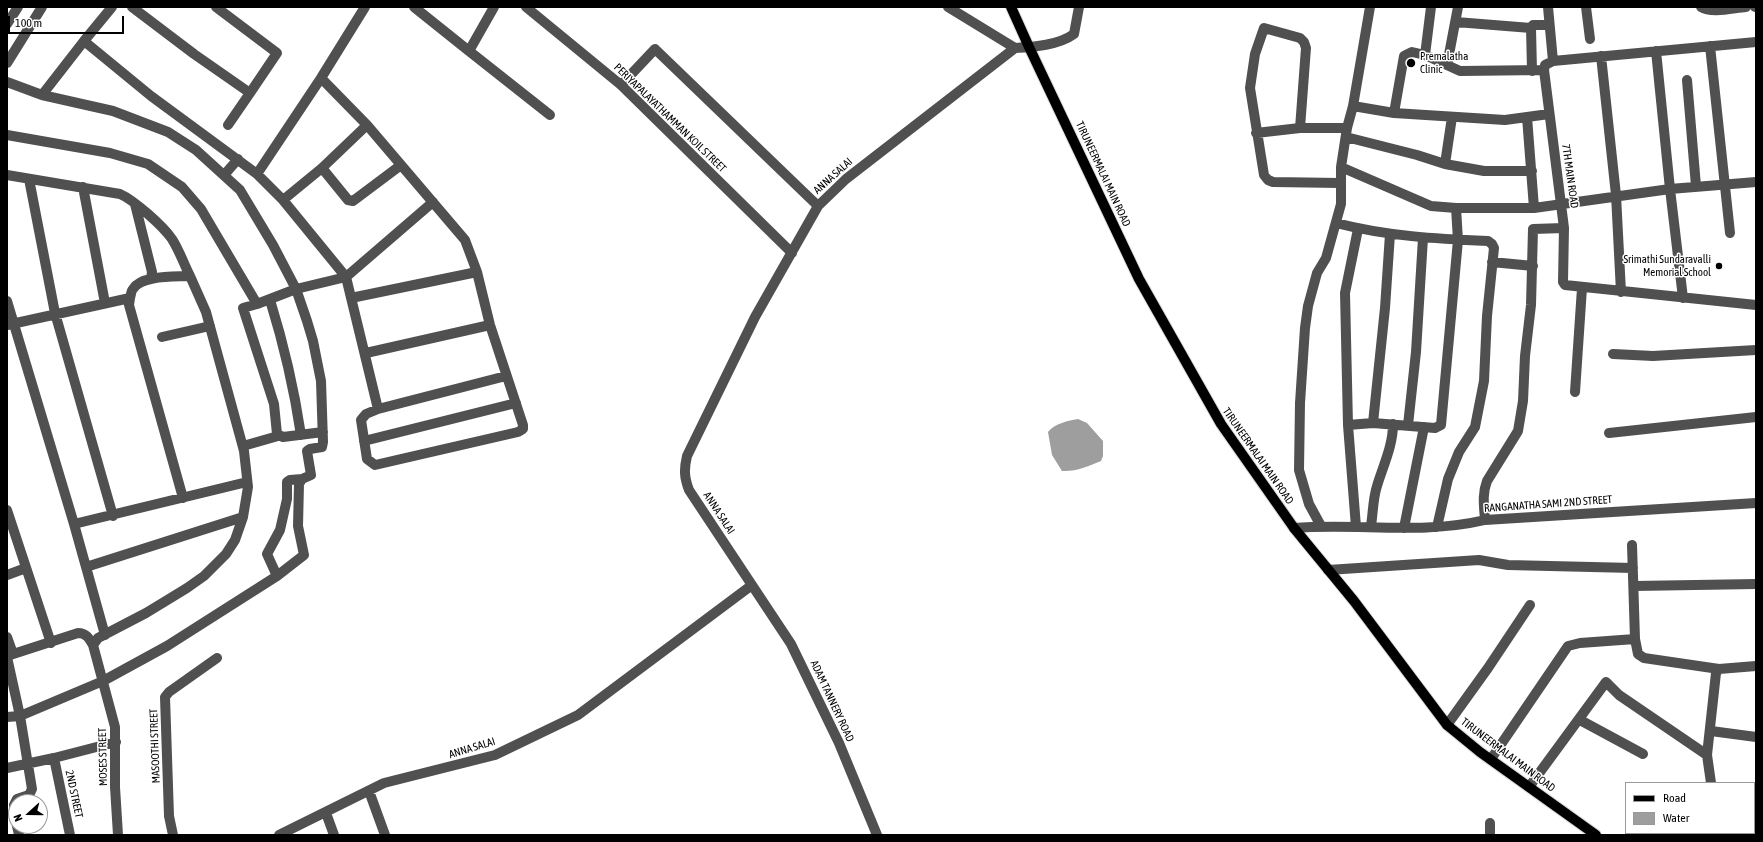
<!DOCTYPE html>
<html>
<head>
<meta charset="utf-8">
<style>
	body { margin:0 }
	#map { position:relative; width:1763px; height:842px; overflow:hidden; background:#fff; font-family:"Asap Condensed",sans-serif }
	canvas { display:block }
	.frame { position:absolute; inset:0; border:8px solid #000; pointer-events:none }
	.legend { position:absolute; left:1625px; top:782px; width:130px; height:52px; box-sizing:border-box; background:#fff; border:1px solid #999; margin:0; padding:5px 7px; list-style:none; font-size:12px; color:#000 }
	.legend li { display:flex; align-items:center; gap:8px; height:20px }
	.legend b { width:20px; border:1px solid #999 }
	.north { position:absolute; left:8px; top:794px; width:40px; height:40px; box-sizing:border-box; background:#fff; border:1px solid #999; border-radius:50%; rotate:249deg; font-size:11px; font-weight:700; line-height:16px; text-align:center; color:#000 }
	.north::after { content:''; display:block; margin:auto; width:14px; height:18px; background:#000; clip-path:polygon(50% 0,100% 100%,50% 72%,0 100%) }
	.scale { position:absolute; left:8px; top:16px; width:116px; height:18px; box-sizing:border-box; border:2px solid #000; border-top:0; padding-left:5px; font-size:12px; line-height:14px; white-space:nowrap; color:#000; -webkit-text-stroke:3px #fff; paint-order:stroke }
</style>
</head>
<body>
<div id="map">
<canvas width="1763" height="842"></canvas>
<div class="frame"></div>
<ul class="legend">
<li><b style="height:5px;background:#000"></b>Road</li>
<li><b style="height:11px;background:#9e9e9e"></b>Water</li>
</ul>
<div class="north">N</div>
<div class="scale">100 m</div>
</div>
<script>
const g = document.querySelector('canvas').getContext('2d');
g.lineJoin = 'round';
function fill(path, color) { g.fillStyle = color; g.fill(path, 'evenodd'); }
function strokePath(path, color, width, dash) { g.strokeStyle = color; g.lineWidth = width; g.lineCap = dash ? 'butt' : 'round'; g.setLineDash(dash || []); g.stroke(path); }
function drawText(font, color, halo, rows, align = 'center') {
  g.font = font + ' "Asap Condensed",sans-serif'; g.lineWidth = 3; g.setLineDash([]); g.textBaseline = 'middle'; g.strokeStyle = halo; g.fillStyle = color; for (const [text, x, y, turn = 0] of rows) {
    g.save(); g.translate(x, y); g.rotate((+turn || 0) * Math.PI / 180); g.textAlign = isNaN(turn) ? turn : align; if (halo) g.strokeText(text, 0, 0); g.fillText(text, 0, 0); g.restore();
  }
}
fill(new Path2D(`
	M 1078,419 L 1087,423 L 1103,441 L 1103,456 L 1101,461 C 1089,466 1075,472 1062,471 L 1052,455 L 1048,432 C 1055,423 1068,421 1078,419 Z`), '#9e9e9e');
const major = new Path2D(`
	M 1011,7 L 1029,47 L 1139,279 L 1221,424 L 1294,528 L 1354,601 L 1447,725 L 1480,752 L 1596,835`);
strokePath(major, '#dbdbdb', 12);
strokePath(new Path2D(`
	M 112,7 L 84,41 L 151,96 L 257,174 L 283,200 L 346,277 L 378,409
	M 132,7 L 194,54 L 250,93 L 277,53 L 216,7
	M 414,7 L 469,51 L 494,7
	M 526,7 L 621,85 L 792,253
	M 948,7 L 1015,48
	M 1548,7 L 1553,61
	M 1586,7 L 1590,39
	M 1701,7 C 1712,14 1733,8 1746,7
	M 1755,7 L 1756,7
	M 1456,22 L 1531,28 L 1533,25 L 1549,25
	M 7,24 L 18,7
	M 1531,28 L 1532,71
	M 1710,46 L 1730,233
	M 469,51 L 550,115
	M 1656,51 L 1670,189 L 1683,298
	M 1425,55 L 1460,71 L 1544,70 L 1545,65 L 1553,61 L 1756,42
	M 1601,56 L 1616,195 L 1621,292
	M 7,63 L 42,7
	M 1447,65 L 1458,7
	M 1544,70 L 1564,228 L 1563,282 L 1565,285 L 1756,305
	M 321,78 L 367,125 L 465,240 L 477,272 L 490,325 L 523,425 L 523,429 L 518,432 L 375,465 L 367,459 L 361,420 L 366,414 L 378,409 L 506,376
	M 1687,80 L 1696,186
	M 7,82 L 42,95 L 84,41
	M 621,85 L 655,49 L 818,206
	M 1353,106 L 1370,7
	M 1394,113 L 1505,120 L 1549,114
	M 1527,117 L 1534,208
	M 228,125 L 250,93
	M 1300,128 L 1306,48 L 1304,42 L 1300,38 L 1264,28 L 1255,54 L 1250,88 L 1264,175 L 1268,180 L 1273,182 L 1340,183
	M 1256,133 L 1300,128 L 1347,128
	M 7,135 L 110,153 L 148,164 L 182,187 L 201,209 L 257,304 L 296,289 L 346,277 L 433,202
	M 1346,137 L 1417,155 L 1445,164 L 1484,171 L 1532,171
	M 1445,164 L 1452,117
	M 1341,167 L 1431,206 L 1456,208 L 1534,208 L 1670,189 L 1756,182
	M 322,168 L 348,200 L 353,201 L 401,165
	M 225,174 L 238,159
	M 257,174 L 321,78 L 365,7
	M 7,175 L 120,194 C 134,200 163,226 172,239 C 179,250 184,264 190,276
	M 29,179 L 55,313 L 113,516
	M 83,187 L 105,303
	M 283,200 L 322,168 L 367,125
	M 135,204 L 152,272 L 151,278
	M 1336,223 C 1386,236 1437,239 1488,241 L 1492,244 L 1494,248 L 1487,316 L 1484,381 L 1475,427 L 1459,452 L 1448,479 L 1437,527
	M 1492,262 L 1533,266
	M 130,298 L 129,305 L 183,498
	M 351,298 L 477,272
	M 270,300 C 284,345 294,388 301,435
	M 7,301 L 74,524 L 105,635
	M 257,304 L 243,308 L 274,404 L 277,434 L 283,437 L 323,432
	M 7,325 L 130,298 C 131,295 131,291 133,289 C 141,275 175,277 190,276 L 206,312 L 244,451 L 248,487 L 243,517 L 235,540 L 226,554 L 204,576 L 187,588 L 146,613 L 98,638 L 93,645 L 115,727 L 115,787 L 118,835
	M 162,337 L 210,326
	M 366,353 L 490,325
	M 1613,354 L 1653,356 L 1756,350
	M 1575,392 L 1582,288
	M 1373,423 L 1385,308 L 1390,234
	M 1348,425 L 1373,423 L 1435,428 L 1441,425 L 1458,240 L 1456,208
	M 1408,425 L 1416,352 L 1423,238
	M 1609,433 L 1756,417
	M 364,441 L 516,403
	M 243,446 L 278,436
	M 7,510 L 51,643
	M 1485,520 C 1484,506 1482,494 1487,481 L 1518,431 L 1523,401 L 1525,356 L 1531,305 L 1533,229 L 1564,228
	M 74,524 L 247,482
	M 1321,526 L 1309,504 L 1299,470 L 1300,403 L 1305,328 L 1308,306 L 1317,273 L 1326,258 L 1341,204 L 1341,167 L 1347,128 L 1353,106 L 1394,113 L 1404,56 L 1412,52 L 1425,55 L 1431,7
	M 1371,526 C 1373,513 1373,498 1377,486 C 1383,466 1393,446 1393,424
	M 1356,527 L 1348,425 L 1345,293 L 1358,229
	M 1294,528 C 1359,523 1421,535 1485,520 L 1756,503
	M 1404,528 L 1424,427
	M 1632,545 L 1635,639 L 1638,654 L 1644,658 L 1719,669
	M 86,567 L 243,517
	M 1328,570 L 1479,560 L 1508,565 L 1633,568
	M 7,575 L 26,568
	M 277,576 L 267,554 L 280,530 L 287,499 L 287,482 L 290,480 L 302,479
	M 1634,586 L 1756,584
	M 7,637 L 13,654
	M 7,656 L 78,633 C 86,633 89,638 93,645
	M 7,657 L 20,716 L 32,789 L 29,795 L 17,799 L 14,805 L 16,821
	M 7,717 L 20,716 L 103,681 L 167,646 L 277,576 L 304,555 L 298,526 L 299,484 L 302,479 L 311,475 L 307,451 L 310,449 L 322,447 L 323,442 L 321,381 L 313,341 L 307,321 L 296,289 L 273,245 L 240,190 L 196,150 L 168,132 L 113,111 L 42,95
	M 1580,720 L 1643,754
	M 1447,725 L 1488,668 L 1530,605
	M 1711,731 L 1756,737
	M 54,758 L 70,835
	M 1491,759 L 1568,646 L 1580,643 L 1635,639
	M 7,768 L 54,758 L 116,742
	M 1711,783 L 1707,755 L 1716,673 L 1719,669 L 1756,666
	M 1529,787 L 1606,682 L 1619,695 L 1707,755
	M 369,791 L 385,835
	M 326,813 L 334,835
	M 17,826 L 19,835
	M 173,835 L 169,816 L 165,697 L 169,692 L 217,658
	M 279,835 L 384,783 L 495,755 L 578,715 L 752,585
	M 877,835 L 839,743 L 791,644 L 689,490 C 684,477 684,469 687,456 L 755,317 L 818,206 L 846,179 L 1015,48 C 1034,47 1059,45 1074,34 L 1079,7
	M 1490,835 L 1490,823
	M 1688,835 L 1689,833`), '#505050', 10);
strokePath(major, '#000', 10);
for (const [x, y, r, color] of [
	[1411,63,5,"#000"],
	[1719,266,4,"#000"]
]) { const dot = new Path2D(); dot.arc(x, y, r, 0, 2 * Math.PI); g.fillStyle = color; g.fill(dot); strokePath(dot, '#fff', 1.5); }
drawText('11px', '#000', '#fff', [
	["Premalatha",1420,57],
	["Clinic",1420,70],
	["Srimathi Sundaravalli",1711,260,"right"],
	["Memorial School",1711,273,"right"]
], 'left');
drawText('11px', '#000', '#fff', [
	["PERIYAPALAYATHAMMAN KOIL STREET",670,118,44],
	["TIRUNEERMALAI MAIN ROAD",1103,174,65],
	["ANNA SALAI",833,176,-42],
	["7TH MAIN ROAD",1570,176,82],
	["TIRUNEERMALAI MAIN ROAD",1258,456,55],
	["RANGANATHA SAMI 2ND STREET",1548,504,-4],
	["ANNA SALAI",719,513,57],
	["ADAM TANNERY ROAD",832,701,65],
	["MASOOTHI STREET",155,746,-92],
	["ANNA SALAI",472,748,-17],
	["TIRUNEERMALAI MAIN ROAD",1508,755,37],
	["MOSES STREET",103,757,-91],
	["2ND STREET",74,794,78]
]);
</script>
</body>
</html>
